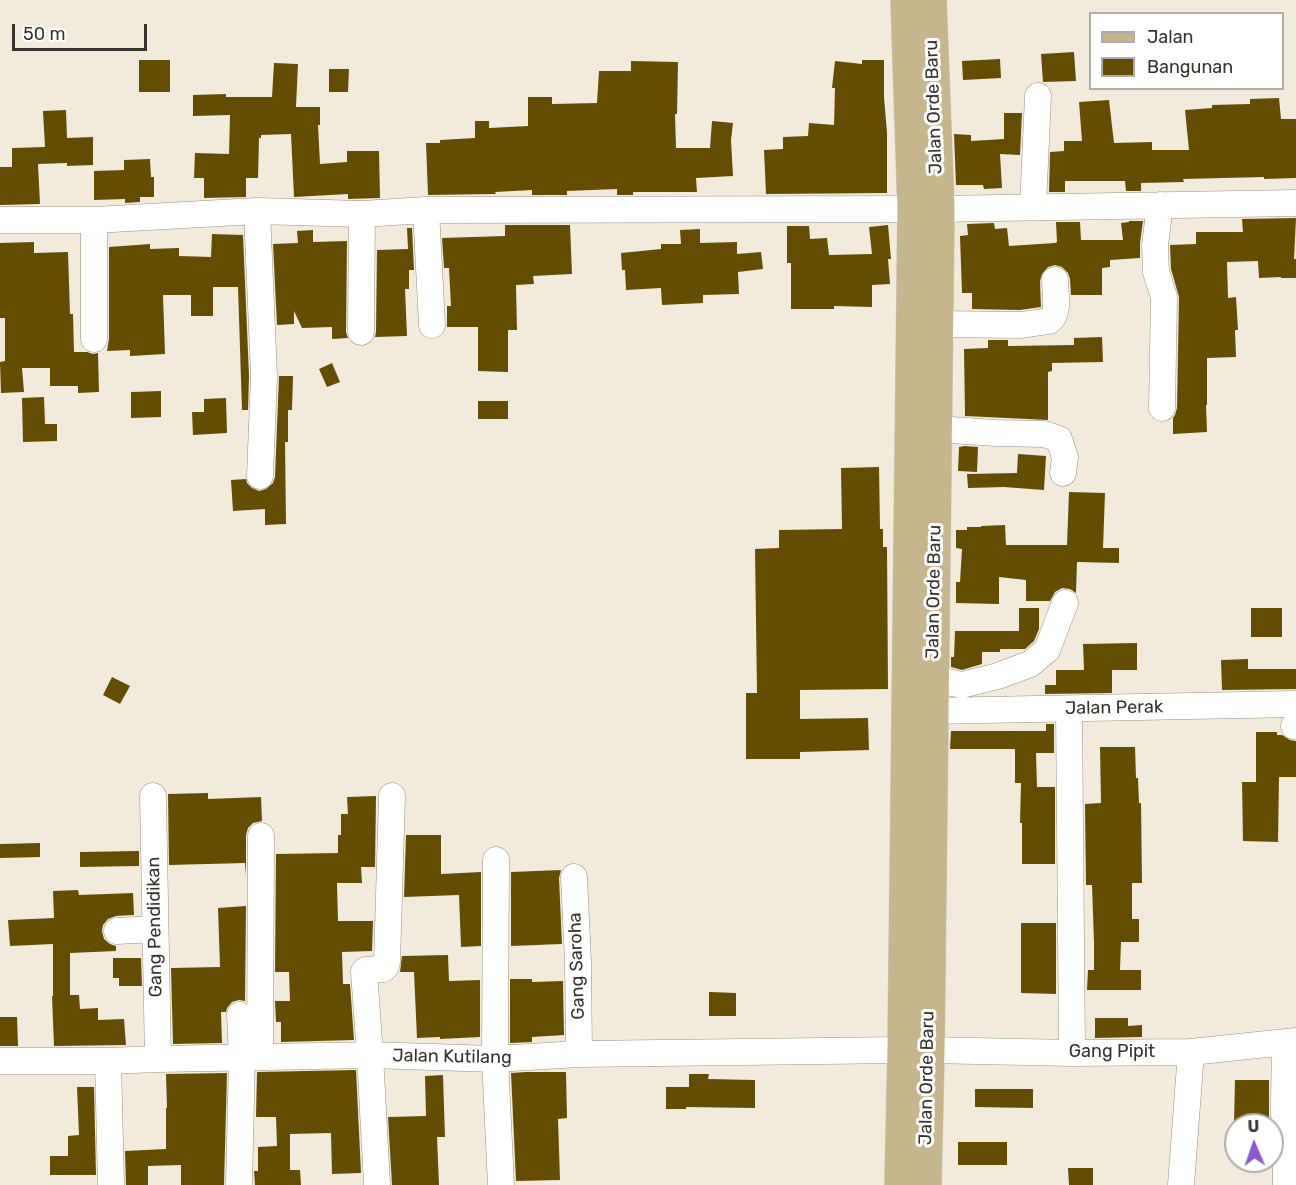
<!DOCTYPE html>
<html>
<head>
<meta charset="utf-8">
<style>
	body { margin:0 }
	#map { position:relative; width:1296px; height:1185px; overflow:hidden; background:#f2ebdb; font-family:Rubik,sans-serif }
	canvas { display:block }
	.legend { position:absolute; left:1089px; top:12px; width:195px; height:78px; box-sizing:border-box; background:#fff; border:2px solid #aeadab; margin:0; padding:8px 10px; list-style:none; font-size:18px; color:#35332c }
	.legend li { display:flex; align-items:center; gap:12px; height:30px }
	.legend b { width:30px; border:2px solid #aeadab }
	.north { position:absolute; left:1224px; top:1113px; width:60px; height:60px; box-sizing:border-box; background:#fff; border:2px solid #aeadab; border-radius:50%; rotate:358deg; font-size:16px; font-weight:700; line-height:24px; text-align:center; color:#35332c }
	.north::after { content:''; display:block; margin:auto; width:21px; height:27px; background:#8859d2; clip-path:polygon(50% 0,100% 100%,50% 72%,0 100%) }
	.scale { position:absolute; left:12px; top:24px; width:135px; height:27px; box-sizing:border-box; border:3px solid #35332c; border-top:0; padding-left:8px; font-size:18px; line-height:21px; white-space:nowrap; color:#35332c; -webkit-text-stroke:4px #fff; paint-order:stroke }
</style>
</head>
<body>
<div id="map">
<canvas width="1296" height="1185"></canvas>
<ul class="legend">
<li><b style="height:8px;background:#c7b68b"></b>Jalan</li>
<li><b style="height:16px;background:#654d00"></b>Bangunan</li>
</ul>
<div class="north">U</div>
<div class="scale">50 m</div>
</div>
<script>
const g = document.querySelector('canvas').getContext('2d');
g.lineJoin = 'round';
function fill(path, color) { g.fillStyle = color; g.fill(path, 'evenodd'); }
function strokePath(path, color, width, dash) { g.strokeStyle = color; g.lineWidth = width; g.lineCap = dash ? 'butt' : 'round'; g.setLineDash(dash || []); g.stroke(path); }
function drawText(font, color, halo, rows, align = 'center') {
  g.font = font + ' Rubik,sans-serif'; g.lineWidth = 6; g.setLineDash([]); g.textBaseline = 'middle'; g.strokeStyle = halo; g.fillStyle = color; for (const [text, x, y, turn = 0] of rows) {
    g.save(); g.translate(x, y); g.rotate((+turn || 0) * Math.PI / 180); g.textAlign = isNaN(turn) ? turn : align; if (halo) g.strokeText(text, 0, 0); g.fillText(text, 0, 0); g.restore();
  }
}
fill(new Path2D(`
	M 1074,52 L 1076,81 L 1043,82 L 1041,54 Z
	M 1000,59 L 1001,78 L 963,80 L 962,61 Z
	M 139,60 L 170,60 L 170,92 L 139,92 Z
	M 862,60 L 884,60 L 884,97 L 887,133 L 887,193 L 766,194 L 764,150 L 783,149 L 783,137 L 808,136 L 809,123 L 834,125 L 835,88 L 832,88 L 835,61 L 862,64 Z
	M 631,61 L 678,62 L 677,114 L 675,114 L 676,148 L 710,148 L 712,121 L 733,123 L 731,140 L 733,176 L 696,178 L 697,192 L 633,192 L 633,195 L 617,195 L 617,189 L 567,191 L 567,195 L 532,195 L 532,190 L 495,192 L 496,194 L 428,195 L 426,143 L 440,143 L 440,140 L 475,138 L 475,121 L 489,121 L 489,128 L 528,126 L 528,97 L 552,97 L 552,104 L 597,103 L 599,71 L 631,71 Z
	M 274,63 L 298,64 L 296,107 L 320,107 L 320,125 L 318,125 L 320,164 L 347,162 L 347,151 L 379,151 L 380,198 L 348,199 L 348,194 L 294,197 L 291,134 L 261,135 L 261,138 L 259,138 L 258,178 L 246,178 L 246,197 L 204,198 L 204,178 L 194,178 L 195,153 L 229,154 L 230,115 L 193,116 L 193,95 L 226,94 L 226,97 L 272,97 Z
	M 329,69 L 349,69 L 348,92 L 329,92 Z
	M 1279,98 L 1281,119 L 1296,119 L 1296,178 L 1264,179 L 1264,177 L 1183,179 L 1184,182 L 1141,183 L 1141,191 L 1126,191 L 1125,181 L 1065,181 L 1065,192 L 1049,192 L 1050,152 L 1064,151 L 1064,141 L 1082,141 L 1079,102 L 1109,100 L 1114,143 L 1152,142 L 1152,150 L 1189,150 L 1185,110 L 1212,108 L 1212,105 L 1250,104 L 1250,99 Z
	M 66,110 L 67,138 L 93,137 L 93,165 L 67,166 L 67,163 L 38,164 L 40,204 L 0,205 L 0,167 L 12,167 L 12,148 L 45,147 L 43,111 Z
	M 1004,113 L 1022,113 L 1020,155 L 1000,154 L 1002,188 L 984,189 L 983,185 L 956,185 L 954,134 L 971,135 L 971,141 L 1004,139 Z
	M 150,159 L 151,177 L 154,177 L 154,197 L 140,197 L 140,202 L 125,203 L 125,199 L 94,200 L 94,171 L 124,170 L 124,160 Z
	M 1296,218 L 1294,259 L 1296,259 L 1296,278 L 1281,278 L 1281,277 L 1259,278 L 1258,261 L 1227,262 L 1228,298 L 1236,297 L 1238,330 L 1235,330 L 1236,357 L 1207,358 L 1207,405 L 1206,405 L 1207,432 L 1173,434 L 1173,418 L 1175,415 L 1177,408 L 1179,297 L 1171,269 L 1170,245 L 1196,244 L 1196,232 L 1243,232 L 1242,219 Z
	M 1129,221 L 1143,221 L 1140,243 L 1140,258 L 1110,260 L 1110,267 L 1102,268 L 1102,295 L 1071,295 L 1070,279 L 1068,273 L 1062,267 L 1055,265 L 1048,267 L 1042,274 L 1040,281 L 1041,307 L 1020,310 L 972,309 L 972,293 L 962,293 L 960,236 L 968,235 L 967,224 L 994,223 L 995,229 L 1007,228 L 1009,246 L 1055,243 L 1057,242 L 1056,222 L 1080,222 L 1081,240 L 1123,240 L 1121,223 L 1129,222 Z
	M 505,225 L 570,225 L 572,274 L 533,276 L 534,284 L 516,285 L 517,330 L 508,330 L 508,372 L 478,371 L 478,327 L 447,327 L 447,306 L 451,306 L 449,268 L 444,268 L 442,238 L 505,236 Z
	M 888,225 L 891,259 L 888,259 L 890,284 L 872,285 L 872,307 L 834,306 L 834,309 L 791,309 L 791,263 L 787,263 L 787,226 L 809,226 L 810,239 L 827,238 L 829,255 L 872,254 L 869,227 Z
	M 407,228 L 412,228 L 414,270 L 409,270 L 409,289 L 405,289 L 407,336 L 375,337 L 376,332 L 377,250 L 408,249 Z
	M 700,229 L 700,243 L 737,242 L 737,254 L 761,252 L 763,269 L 738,272 L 739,294 L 703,295 L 703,303 L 662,305 L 661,288 L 626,290 L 625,270 L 622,270 L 621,253 L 661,249 L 661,244 L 681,244 L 680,230 Z
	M 313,230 L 313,242 L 347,241 L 346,332 L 348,338 L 332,339 L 332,327 L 302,328 L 294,311 L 294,324 L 277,325 L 273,244 L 298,243 L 297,231 Z
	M 212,234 L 243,235 L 249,376 L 248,410 L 242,410 L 238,287 L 213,287 L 213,316 L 191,316 L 191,295 L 163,295 L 165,354 L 130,356 L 130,350 L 107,351 L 109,339 L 109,247 L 150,244 L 150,249 L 179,248 L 179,256 L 211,257 Z
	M 34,242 L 34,253 L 68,252 L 70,314 L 73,314 L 74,352 L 87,352 L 93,354 L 98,353 L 99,392 L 78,393 L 78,386 L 50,386 L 50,368 L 22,368 L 24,392 L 1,393 L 0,362 L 5,361 L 5,318 L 0,318 L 0,243 Z
	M 1102,337 L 1103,362 L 1052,363 L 1052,371 L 1048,372 L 1048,420 L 965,416 L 964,349 L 988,348 L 988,340 L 1008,340 L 1008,346 L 1074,345 L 1074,338 Z
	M 332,363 L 340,382 L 327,387 L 319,369 Z
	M 279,376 L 293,376 L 292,410 L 288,410 L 288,442 L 285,442 L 286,524 L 265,525 L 265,509 L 233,511 L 231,480 L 246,479 L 247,483 L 252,488 L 259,491 L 266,489 L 273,483 L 275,477 Z
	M 161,391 L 161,417 L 131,418 L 131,392 Z
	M 44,397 L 45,424 L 57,424 L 57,441 L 23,442 L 22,398 Z
	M 226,398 L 227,433 L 193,435 L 192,412 L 204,412 L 204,399 Z
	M 478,401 L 508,401 L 508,419 L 478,419 Z
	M 965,446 L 978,447 L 977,472 L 958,471 L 959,447 Z
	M 1018,454 L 1046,456 L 1044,490 L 1004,487 L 968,488 L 967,474 L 1017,473 Z
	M 879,467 L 880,529 L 883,529 L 883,547 L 887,547 L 888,689 L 800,690 L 800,719 L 868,718 L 869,750 L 800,752 L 800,759 L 746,759 L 746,693 L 757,693 L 755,549 L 779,548 L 779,530 L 842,529 L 841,468 Z
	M 1069,492 L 1105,493 L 1103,548 L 1119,548 L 1119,563 L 1077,562 L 1076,593 L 1070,589 L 1062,588 L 1055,592 L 1050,601 L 1026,601 L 1026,580 L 999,577 L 999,604 L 956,603 L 956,582 L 960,582 L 962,549 L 956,548 L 956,530 L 967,530 L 967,527 L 981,527 L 981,526 L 1005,525 L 1006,545 L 1067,545 Z
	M 1019,608 L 1039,608 L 1039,629 L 1034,641 L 1025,649 L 1000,649 L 1000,652 L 982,652 L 982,664 L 962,670 L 951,667 L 951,657 L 954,657 L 955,631 L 1019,631 Z
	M 1251,608 L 1282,608 L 1282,637 L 1251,637 Z
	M 1137,643 L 1137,670 L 1112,670 L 1112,693 L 1045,694 L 1045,685 L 1056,685 L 1056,670 L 1084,670 L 1083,644 Z
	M 1248,659 L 1248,669 L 1296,669 L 1296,689 L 1222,690 L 1221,660 Z
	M 112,677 L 130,686 L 120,704 L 103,695 Z
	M 1046,724 L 1054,724 L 1054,753 L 1036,753 L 1037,787 L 1055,787 L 1055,864 L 1022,864 L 1022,823 L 1020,823 L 1021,783 L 1015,783 L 1015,749 L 950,749 L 951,731 L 1046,731 Z
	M 1256,732 L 1277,732 L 1277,735 L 1282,735 L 1290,740 L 1296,741 L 1296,777 L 1279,777 L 1278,842 L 1243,841 L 1242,782 L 1256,782 Z
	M 1100,747 L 1135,747 L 1136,778 L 1138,778 L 1139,803 L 1141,803 L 1142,883 L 1132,883 L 1132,919 L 1139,919 L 1139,942 L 1121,942 L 1120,970 L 1141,970 L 1141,990 L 1087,990 L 1088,970 L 1094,970 L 1094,942 L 1092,885 L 1086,885 L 1085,804 L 1101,803 Z
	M 208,793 L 208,799 L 261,797 L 262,821 L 253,823 L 248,828 L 246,835 L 246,875 L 245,863 L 169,865 L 168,794 Z
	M 376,796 L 375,867 L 361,867 L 362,883 L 337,883 L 338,921 L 373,921 L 372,951 L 342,952 L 343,984 L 350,984 L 354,1040 L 281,1042 L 281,1022 L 276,1022 L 275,1001 L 290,1001 L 289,972 L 275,972 L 276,854 L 338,853 L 338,835 L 341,835 L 341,814 L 348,814 L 347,797 Z
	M 406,835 L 441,835 L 441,874 L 481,872 L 481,946 L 461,947 L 459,895 L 404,897 Z
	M 40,843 L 40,857 L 0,858 L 0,844 Z
	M 139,851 L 139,866 L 80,867 L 80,852 Z
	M 561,870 L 559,878 L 562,944 L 511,946 L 511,872 Z
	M 78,890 L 79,895 L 133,893 L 134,915 L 116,916 L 108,919 L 103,925 L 102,931 L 104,939 L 110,944 L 116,946 L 116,951 L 70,953 L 70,995 L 79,995 L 80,1009 L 98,1008 L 98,1020 L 124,1019 L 126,1045 L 54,1046 L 52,996 L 53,996 L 53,944 L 10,946 L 8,920 L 54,918 L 53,891 Z
	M 246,906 L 245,1001 L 239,1000 L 232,1002 L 227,1008 L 226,1012 L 221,1012 L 222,1043 L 173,1044 L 171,968 L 220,967 L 218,908 Z
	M 1021,923 L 1056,923 L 1056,994 L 1021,993 Z
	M 448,955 L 449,981 L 480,980 L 480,1037 L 440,1039 L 440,1037 L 417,1038 L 414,972 L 400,972 L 402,956 Z
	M 113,958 L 141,958 L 142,986 L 119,986 L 119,978 L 113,978 Z
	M 510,979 L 532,979 L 532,982 L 563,981 L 564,1035 L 532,1037 L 532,1042 L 510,1043 Z
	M 709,992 L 736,993 L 736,1016 L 709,1016 Z
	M 0,1017 L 17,1017 L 18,1046 L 0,1046 Z
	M 1095,1018 L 1128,1018 L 1128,1026 L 1142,1025 L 1142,1037 L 1095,1038 Z
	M 356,1070 L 361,1173 L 332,1174 L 331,1133 L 290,1134 L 290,1170 L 300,1170 L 301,1185 L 255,1185 L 254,1171 L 258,1171 L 258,1147 L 277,1146 L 276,1117 L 256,1117 L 257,1072 Z
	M 526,1072 L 566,1072 L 567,1118 L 558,1119 L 560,1180 L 516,1181 L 511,1073 Z
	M 227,1073 L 224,1185 L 181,1185 L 181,1165 L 148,1166 L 148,1185 L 126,1185 L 125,1151 L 166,1149 L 166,1108 L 167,1108 L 166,1074 Z
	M 689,1074 L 709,1074 L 708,1079 L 755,1080 L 755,1108 L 686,1107 L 686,1109 L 666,1109 L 666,1087 L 689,1087 Z
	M 443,1075 L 445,1137 L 437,1137 L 439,1185 L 392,1185 L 388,1117 L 426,1116 L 425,1076 Z
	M 1235,1080 L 1269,1080 L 1269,1125 L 1234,1125 Z
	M 77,1087 L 94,1087 L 96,1175 L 50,1175 L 50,1156 L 68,1156 L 68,1136 L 79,1135 Z
	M 975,1089 L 1033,1089 L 1033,1108 L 975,1107 Z
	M 958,1142 L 1007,1142 L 1007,1165 L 958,1165 Z
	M 1068,1168 L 1093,1168 L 1093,1185 L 1069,1185 Z`), '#654d00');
const minor = new Path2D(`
	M 1160,205 L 1155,245 L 1156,272 L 1164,297 L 1162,408
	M 1033,207 L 1038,96
	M 938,209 L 1296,203
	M 426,210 L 432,325
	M 257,211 L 264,376 L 260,476
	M 0,220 L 94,220 L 257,211 L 362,214 L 426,210 L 914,209
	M 94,220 L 94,339
	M 937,324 L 1021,325 L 1049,321 C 1060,314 1055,293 1055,280
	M 361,332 L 362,214
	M 936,429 L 996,433 L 1044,434 L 1059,439 L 1065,457 L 1063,473
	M 933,679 L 962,685 L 998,676 L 1030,664 L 1047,650 L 1065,603
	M 1069,709 L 1072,1053
	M 932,711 L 1296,704
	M 1294,726 L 1296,724
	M 153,796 L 158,1059
	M 496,860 L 495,1059 L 501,1185
	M 574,877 L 578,962 L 579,1054
	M 117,931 L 155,929
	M 1285,1042 L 1284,1107 L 1286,1185
	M 928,1050 L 1072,1053 L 1191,1052 L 1296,1041
	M 260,1057 L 261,836
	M 0,1061 L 108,1061 L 158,1059 L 370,1055 L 495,1059 L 579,1054 L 904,1050
	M 108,1061 L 111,1185
	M 239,1185 L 242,1057 L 240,1015
	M 377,1185 L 370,1055 L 364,972 L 366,970 L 383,969 L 386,966 L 387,962 L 392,796
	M 1181,1185 L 1191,1052`);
const major = new Path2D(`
	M 901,1185 L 904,1050 L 914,209 L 907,0
	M 925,1185 L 928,1050 L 938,209 L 930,0`);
strokePath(minor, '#969081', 27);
strokePath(major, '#cfcecc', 34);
strokePath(minor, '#fff', 26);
strokePath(major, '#c7b68b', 33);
drawText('18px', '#35332c', '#fff', [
	["Jalan Orde Baru",934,107,-92],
	["Jalan Orde Baru",934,592,-89],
	["Jalan Perak",1114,708,-1],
	["Gang Pendidikan",155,927,-91],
	["Gang Saroha",577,966,-92],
	["Gang Pipit",1112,1052],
	["Jalan Kutilang",452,1057,1],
	["Jalan Orde Baru",927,1078,-89]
]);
</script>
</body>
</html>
